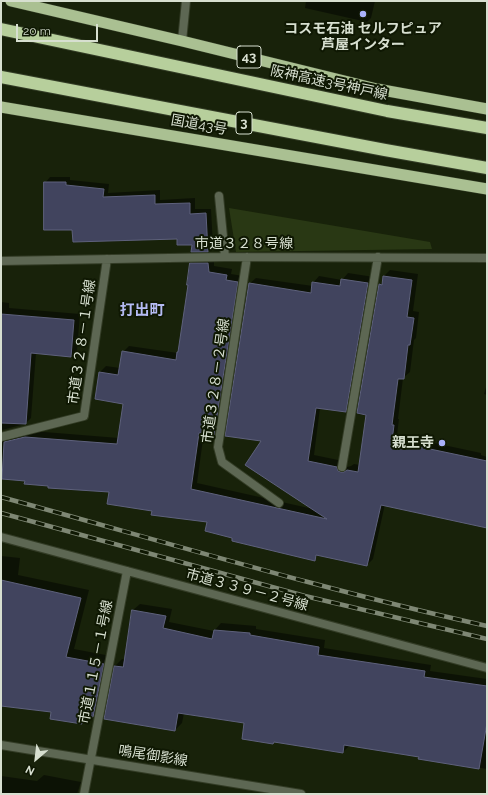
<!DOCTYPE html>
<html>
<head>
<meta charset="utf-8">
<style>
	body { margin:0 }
	#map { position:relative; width:488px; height:795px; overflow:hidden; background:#18220a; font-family:Raleway,sans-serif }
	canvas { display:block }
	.frame { position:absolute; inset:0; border:2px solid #d7dfd0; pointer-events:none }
	.north { position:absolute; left:16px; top:739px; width:40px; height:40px; -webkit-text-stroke:3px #0f1803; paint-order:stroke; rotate:208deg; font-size:11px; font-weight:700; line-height:16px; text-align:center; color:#d7dfd0 }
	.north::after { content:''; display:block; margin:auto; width:14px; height:18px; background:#d7dfd0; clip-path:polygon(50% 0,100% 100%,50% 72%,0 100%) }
	.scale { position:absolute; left:16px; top:24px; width:82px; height:18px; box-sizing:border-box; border:2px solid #d7dfd0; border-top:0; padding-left:5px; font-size:12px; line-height:14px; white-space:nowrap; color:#d7dfd0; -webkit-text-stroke:3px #0f1803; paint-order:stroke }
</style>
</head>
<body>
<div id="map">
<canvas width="488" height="795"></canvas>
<div class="frame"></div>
<div class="north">N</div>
<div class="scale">20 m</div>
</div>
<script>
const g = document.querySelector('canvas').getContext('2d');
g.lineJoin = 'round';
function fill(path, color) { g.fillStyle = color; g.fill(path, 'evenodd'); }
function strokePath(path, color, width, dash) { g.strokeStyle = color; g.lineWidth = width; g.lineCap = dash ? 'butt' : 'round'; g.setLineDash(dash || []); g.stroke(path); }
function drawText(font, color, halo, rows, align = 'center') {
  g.font = font + ' Raleway,"Noto Sans JP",sans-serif'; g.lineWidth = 4; g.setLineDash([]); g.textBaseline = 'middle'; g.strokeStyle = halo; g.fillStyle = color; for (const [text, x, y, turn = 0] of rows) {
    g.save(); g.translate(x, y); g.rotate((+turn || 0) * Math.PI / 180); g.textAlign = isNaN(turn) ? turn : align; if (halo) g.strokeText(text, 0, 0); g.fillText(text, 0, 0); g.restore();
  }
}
fill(new Path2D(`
	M 229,208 L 430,242 L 432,249 L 236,252 Z`), '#293814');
fill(new Path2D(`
	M 306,1 L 375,1 L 371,18 L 367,22 L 305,8 Z
	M 50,177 L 70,177 L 70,180 L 109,184 L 108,193 L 160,190 L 160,200 L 195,198 L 195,209 L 211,209 L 213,246 L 207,251 L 178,238 L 73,229 L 45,183 Z
	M 197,257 L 214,257 L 214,266 L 232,269 L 231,274 L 243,276 L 220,428 L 214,434 L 204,432 L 197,483 L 313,509 L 262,441 L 249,284 L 256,278 L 313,286 L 313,283 L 319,276 L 342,280 L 348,273 L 374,277 L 352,405 L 346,411 L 320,408 L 314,455 L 343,461 L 344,465 L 347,467 L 351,466 L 354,464 L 360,465 L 367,416 L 358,414 L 380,285 L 383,281 L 384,276 L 390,270 L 418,274 L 413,311 L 419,312 L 416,338 L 414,340 L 410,372 L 403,378 L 398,419 L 399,419 L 397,435 L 481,453 L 481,455 L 487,457 L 487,527 L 385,504 L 373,559 L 367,565 L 319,554 L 314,559 L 233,537 L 208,522 L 153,510 L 110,491 L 26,480 L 1,471 L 1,302 L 9,303 L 9,308 L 80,314 L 77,350 L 71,356 L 36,353 L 31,418 L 25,424 L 2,430 L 2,432 L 6,437 L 32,431 L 119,438 L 124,403 L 100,372 L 106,366 L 120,368 L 123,352 L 129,346 L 178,353 L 179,351 L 189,284 L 191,264 Z
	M 487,384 L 487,395 L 484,394 Z
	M 1,556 L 20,558 L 18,575 L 89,590 L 74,649 L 111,656 L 101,708 L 93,716 L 89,715 L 82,723 L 52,711 L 1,705 Z
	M 140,604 L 172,609 L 169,622 L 214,631 L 221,623 L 256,626 L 256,629 L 325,640 L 324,648 L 431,665 L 430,671 L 487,679 L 487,769 L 420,758 L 420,756 L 350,745 L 343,752 L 275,741 L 273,743 L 245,723 L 184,713 L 182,723 L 175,730 L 105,718 L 115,666 L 122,659 L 125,660 L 133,610 Z
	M 44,775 L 81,782 L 77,794 L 1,794 L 1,776 L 37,781 Z`), '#0007');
const building = new Path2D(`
	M 44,182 L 66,182 L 66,185 L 104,189 L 103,197 L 155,195 L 155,204 L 190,203 L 190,214 L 206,213 L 208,252 L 191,252 L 192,245 L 177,245 L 177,239 L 73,242 L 72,230 L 44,230 Z
	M 190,263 L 208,263 L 209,272 L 227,275 L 226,280 L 238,282 L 214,435 L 199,433 L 191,489 L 327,519 L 245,465 L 261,441 L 225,436 L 249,283 L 311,293 L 312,282 L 340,286 L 341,279 L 368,283 L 346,412 L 316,408 L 308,461 L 337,467 L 338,471 L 341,472 L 344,472 L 347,470 L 358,472 L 366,415 L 357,413 L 379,284 L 382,285 L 383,276 L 412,280 L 407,317 L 414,318 L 410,345 L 408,345 L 404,379 L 398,379 L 392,425 L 394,425 L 392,441 L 487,461 L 487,528 L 381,505 L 367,566 L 316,555 L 315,561 L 232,541 L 232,538 L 205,531 L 207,522 L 151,515 L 152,511 L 107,504 L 109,492 L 48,488 L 48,486 L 24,484 L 25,481 L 2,479 L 4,442 L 25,437 L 117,444 L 123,404 L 95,399 L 99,372 L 118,375 L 122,351 L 176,360 L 177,352 L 178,352 L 188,285 L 187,285 Z
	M 1,314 L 74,320 L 71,357 L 31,353 L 26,424 L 1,423 Z
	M 1,580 L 81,598 L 66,657 L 104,664 L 93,717 L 84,715 L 82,724 L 50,719 L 51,712 L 1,706 Z
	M 132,610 L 166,616 L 163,628 L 212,639 L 214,630 L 250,633 L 250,635 L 319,647 L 318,655 L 425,671 L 424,677 L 487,686 L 487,723 L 479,769 L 418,759 L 419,757 L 344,745 L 343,753 L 274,742 L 273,744 L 242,739 L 244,723 L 178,713 L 175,731 L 104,719 L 114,666 L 123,667 Z`);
fill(building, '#41445e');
strokePath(building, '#5e617c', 1);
const minor = new Path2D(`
	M 182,41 L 186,1
	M 219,196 L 225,257
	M 247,257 L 218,447 L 222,462 L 279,503
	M 1,261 L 225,257 L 487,258
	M 1,437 L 84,416 L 107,259
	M 342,467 L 378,257
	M 1,537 L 487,668
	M 84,794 L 127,571`);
const tertiary = new Path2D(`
	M 1,745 L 301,794`);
const trunk = new Path2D(`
	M 11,1 L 182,41 L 377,89 L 487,109
	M 1,107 L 487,189`);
const motorway = new Path2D(`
	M 1,29 L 387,111 L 487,128
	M 1,77 L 385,150 L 487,168`);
strokePath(minor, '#333c26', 10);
strokePath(tertiary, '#333c26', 10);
strokePath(trunk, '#333c26', 12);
strokePath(motorway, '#333c26', 14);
strokePath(minor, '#5d6753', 8);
strokePath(tertiary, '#5d6753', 8);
strokePath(trunk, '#aac092', 11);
strokePath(motorway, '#b7cf9c', 12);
const rail = new Path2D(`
	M 1,497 C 162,541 324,590 487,626
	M 1,513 L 305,596 L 487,639`);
strokePath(rail, '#7e8774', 4.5);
strokePath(rail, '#0f1803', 3, [9]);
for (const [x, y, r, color] of [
	[363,14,4,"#a9b0fc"],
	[442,443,4,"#a9b0fc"]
]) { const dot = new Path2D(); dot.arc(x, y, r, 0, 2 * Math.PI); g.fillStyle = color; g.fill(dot); strokePath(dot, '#0f1803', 1.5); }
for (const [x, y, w] of [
	[249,57,24],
	[244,123,16]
]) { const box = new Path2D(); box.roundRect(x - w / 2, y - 11, w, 22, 3); g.fillStyle = '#0f1803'; g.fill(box); strokePath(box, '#d7dfd0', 1); }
drawText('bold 13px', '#d7dfd0', null, [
	["43",249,57],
	["3",244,123]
]);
drawText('bold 14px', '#d7dfd0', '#0f1803', [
	["コスモ石油 セルフピュア",363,29],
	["芦屋インター",363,45],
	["親王寺",434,443,"right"]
]);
drawText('14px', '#d7dfd0', '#0f1803', [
	["阪神高速3号神戸線",329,83,12],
	["国道43号",199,125,10],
	["市道３２８号線",244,244],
	["市道３２８－１号線",82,342,-82],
	["市道３２８－２号線",216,381,-82],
	["市道３３９－２号線",247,590,15],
	["市道１１５－１号線",96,662,-79],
	["鳴尾御影線",153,756,9]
]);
drawText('bold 15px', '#b5bbf3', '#0f1803', [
	["打出町",142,310]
]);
</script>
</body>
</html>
